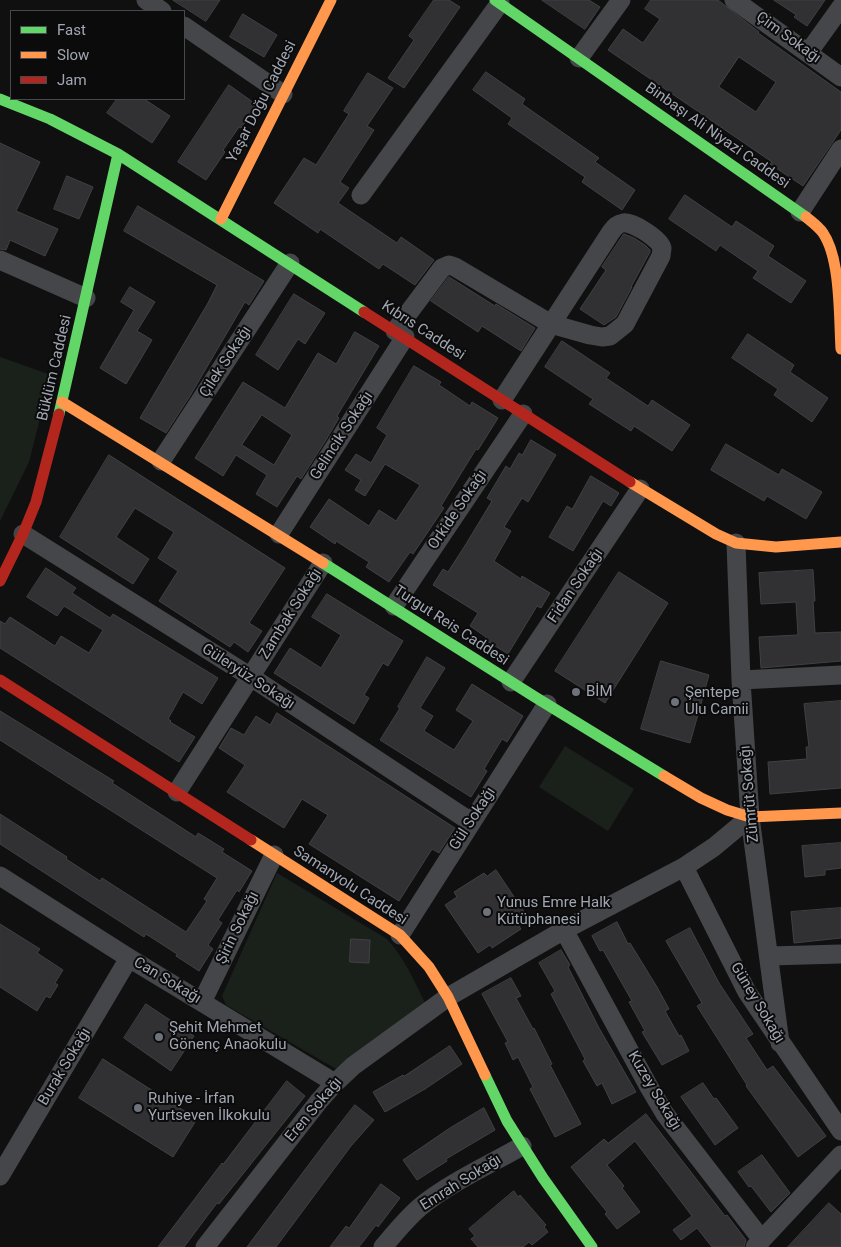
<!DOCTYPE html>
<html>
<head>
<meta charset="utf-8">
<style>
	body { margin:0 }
	#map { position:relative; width:841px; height:1247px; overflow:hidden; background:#101011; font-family:Roboto,sans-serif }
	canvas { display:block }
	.legend { position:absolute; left:10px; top:10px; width:175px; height:90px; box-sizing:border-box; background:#0b0b0c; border:1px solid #47494e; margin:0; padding:6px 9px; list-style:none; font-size:15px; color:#a1a7b2 }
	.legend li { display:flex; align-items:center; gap:10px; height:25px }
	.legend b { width:25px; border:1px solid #47494e }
</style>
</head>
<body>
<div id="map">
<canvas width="841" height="1247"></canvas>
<ul class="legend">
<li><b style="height:6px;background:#63d668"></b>Fast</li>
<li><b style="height:6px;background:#ff974d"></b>Slow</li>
<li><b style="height:6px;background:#b3261e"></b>Jam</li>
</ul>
</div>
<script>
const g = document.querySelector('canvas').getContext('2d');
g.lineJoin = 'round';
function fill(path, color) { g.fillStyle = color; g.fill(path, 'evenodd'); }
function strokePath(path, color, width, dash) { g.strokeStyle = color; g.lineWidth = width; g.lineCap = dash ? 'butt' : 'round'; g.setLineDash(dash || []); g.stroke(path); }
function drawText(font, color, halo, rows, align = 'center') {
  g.font = font + ' Roboto,sans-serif'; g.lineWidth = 4; g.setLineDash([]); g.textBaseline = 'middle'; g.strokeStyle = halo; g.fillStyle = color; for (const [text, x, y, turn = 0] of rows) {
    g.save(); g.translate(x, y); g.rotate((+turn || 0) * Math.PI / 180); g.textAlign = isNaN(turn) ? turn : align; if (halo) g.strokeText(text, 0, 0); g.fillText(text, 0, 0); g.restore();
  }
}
fill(new Path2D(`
	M 0,357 L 51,375 L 29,462 L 0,521 Z
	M 565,746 L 634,789 L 608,831 L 539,787 Z
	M 277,873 L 387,939 C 404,958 414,980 425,1003 L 336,1069 L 226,1005 L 222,996 Z`), '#1a211b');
const building = new Path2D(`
	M 173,0 L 220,0 L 206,21 Z
	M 434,0 L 449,0 L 460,7 L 404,88 L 388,78 L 414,40 L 409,36 Z
	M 542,0 L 589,0 L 600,7 L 585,29 Z
	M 651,0 L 718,0 L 759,32 L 758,33 L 841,92 L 841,130 L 803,186 L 770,164 L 772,162 L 608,50 L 623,29 L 643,43 L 660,19 L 645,9 ZM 739,57 L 776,82 L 756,112 L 719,87 Z
	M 774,0 L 825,0 L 807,26 L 794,17 L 796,15 Z
	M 243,14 L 277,35 L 264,57 L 230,37 Z
	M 486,72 L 525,99 L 522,104 L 599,158 L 595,162 L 635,190 L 622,210 L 582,182 L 585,177 L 508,124 L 512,118 L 473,90 Z
	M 368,73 L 393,88 L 367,126 L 374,130 L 340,182 L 349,188 L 338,203 L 397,243 L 401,237 L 434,260 L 415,285 L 383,264 L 379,269 L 320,229 L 318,233 L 274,203 L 304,158 L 316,165 L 349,114 L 344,111 Z
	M 229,85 L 257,105 L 241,128 L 239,127 L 223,150 L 225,152 L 206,180 L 178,162 Z
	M 117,99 L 144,99 L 170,116 L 152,143 L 107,113 Z
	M 0,143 L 40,162 L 16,211 L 58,229 L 45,256 L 10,240 L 6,250 L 0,249 Z
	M 67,176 L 93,187 L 79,219 L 54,209 Z
	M 685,195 L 732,227 L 736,221 L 774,246 L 768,256 L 806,281 L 791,303 L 753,278 L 758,271 L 720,245 L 716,251 L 669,219 Z
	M 138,206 L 264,281 L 249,305 L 245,302 L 190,396 L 166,433 L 140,418 L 208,303 L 217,285 L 124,231 Z
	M 624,234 L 634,238 L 645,245 L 650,250 L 650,252 L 631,287 L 632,287 L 616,317 L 604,325 L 580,309 L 606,270 L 602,267 Z
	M 449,277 L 495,306 L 496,304 L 535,328 L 521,351 L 482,326 L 478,332 L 431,301 Z
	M 130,287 L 155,302 L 137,331 L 152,340 L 126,384 L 100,368 L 134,310 L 121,302 Z
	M 294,294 L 325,313 L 305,344 L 298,339 L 278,370 L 256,355 Z
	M 355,332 L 379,346 L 337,416 L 339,418 L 326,440 L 301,479 L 297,476 L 277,507 L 256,494 L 267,475 L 236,455 L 223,476 L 195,458 L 243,382 L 285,408 L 318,353 L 336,364 ZM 262,415 L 292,435 L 274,465 L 242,445 Z
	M 748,334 L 794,365 L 790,372 L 828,398 L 812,422 L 774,395 L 778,389 L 732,358 Z
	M 562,341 L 610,373 L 606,378 L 648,406 L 652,400 L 690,425 L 672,451 L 634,426 L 631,431 L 589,404 L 593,399 L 545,367 Z
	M 414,366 L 441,382 L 439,385 L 470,406 L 472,402 L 498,418 L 478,450 L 476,449 L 441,506 L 444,508 L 413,554 L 410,552 L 389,582 L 366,567 L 369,562 L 336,541 L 335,544 L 310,527 L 329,499 L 369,526 L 379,510 L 396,521 L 420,485 L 385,464 L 365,496 L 355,490 L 361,480 L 345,470 L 356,454 L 371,463 L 387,435 L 377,428 Z
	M 531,440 L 556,455 L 528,502 L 522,498 L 504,527 L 511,531 L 494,561 L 521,579 L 522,576 L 550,593 L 541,608 L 537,606 L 508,654 L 484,639 L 486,637 L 470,626 L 478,613 L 433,585 L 443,569 L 448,572 L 466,544 L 492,501 L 487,498 L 506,466 L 510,469 L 519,453 L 522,455 Z
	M 726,444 L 779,475 L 782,469 L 822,492 L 806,519 L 767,496 L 764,501 L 711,470 Z
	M 109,455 L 285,568 L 249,623 L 262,631 L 248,652 L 234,642 L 230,647 L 159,601 L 178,571 L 158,558 L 174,532 L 135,508 L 116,537 L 149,559 L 133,584 L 60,537 Z
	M 591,476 L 619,493 L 611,506 L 603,501 L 573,551 L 549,537 L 567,506 L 572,509 Z
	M 46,568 L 76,588 L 72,593 L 110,618 L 113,614 L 218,678 L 202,704 L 183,692 L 168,719 L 171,721 L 170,722 L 195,737 L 179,762 L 0,648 L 0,621 L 5,624 L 10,617 L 55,646 L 61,636 L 89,653 L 103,630 L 64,606 L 57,616 L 27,597 Z
	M 813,570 L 815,601 L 813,601 L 815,633 L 841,632 L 841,661 L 761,668 L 759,637 L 798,635 L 796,602 L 761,604 L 759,573 Z
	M 619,572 L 668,603 L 605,703 L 555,671 Z
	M 327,594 L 403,641 L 388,666 L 383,663 L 364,695 L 369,698 L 354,724 L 274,673 L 290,648 L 321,668 L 341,635 L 312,617 Z
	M 427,657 L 445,668 L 420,708 L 433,716 L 424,731 L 454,750 L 473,721 L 456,710 L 472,684 L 523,716 L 507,742 L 502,739 L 484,769 L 487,771 L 471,797 L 380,740 L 400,708 L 398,707 Z
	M 661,661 L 709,675 L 690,743 L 641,729 Z
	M 841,701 L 841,788 L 770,794 L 768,762 L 807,759 L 806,747 L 809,747 L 804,704 Z
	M 0,711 L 114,781 L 112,783 L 196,837 L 198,833 L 224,849 L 222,852 L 252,871 L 239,892 L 237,890 L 218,920 L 222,923 L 208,945 L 213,949 L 199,971 L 176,956 L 177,954 L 146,934 L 144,937 L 0,844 L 0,814 L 67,857 L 66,859 L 100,881 L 102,878 L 186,932 L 207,901 L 204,899 L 217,878 L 0,740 Z
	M 277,713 L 455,828 L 439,853 L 432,849 L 399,901 L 309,844 L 328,815 L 302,799 L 284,828 L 227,792 L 245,765 L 219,748 L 230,730 L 231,728 L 244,735 L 256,716 L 270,725 Z
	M 841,843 L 841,868 L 825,870 L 825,875 L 805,877 L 802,846 Z
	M 496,870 L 529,919 L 519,926 L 521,929 L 492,948 L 490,945 L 478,953 L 445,905 L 457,897 L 454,892 L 484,873 L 487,876 Z
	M 841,908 L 841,938 L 794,943 L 791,912 Z
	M 617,922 L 628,944 L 630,943 L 657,987 L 669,1009 L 665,1011 L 679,1036 L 681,1035 L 689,1051 L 662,1065 L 642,1032 L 645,1031 L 629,1002 L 632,1001 L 603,950 L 600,951 L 592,936 Z
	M 0,924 L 40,949 L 37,953 L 63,970 L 55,983 L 58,985 L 50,998 L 46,996 L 37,1011 L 0,987 Z
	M 690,928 L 719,983 L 753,1034 L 746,1038 L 767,1070 L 773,1066 L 826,1136 L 798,1157 L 746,1086 L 747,1085 L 697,1006 L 702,1003 L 666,941 Z
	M 351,939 L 370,940 L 369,963 L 350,962 Z
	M 561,950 L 570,965 L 568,967 L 599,1028 L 636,1092 L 612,1104 L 602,1083 L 597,1086 L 583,1061 L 585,1059 L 551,994 L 555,991 L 539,963 Z
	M 511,978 L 521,996 L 516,998 L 533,1029 L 534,1028 L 552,1064 L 550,1065 L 581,1124 L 555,1137 L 530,1089 L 533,1087 L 518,1057 L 513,1060 L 505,1043 L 508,1042 L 482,994 Z
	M 146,1004 L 194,1036 L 171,1071 L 124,1038 Z
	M 450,1046 L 462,1064 L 425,1089 L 385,1112 L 373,1092 L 403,1075 L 404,1076 Z
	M 103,1059 L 197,1119 L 173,1157 L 79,1098 Z
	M 287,1081 L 305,1096 L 219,1204 L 217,1203 L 184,1247 L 158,1247 L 222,1163 L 223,1164 Z
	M 703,1083 L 714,1099 L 716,1098 L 738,1128 L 715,1145 L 681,1097 Z
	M 355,1105 L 374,1120 L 351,1146 L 276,1247 L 247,1247 L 325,1143 Z
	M 484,1108 L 495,1130 L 446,1159 L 447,1161 L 417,1180 L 403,1160 L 450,1128 Z
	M 646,1114 L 725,1216 L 727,1215 L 746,1240 L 744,1247 L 712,1247 L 697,1228 L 681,1240 L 673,1230 L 692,1216 L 635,1141 L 607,1165 L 624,1186 L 622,1188 L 640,1212 L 617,1229 L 605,1214 L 607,1212 L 571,1167 L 604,1139 L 608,1143 Z
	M 762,1155 L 790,1193 L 771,1212 L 751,1186 L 749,1187 L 738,1172 Z
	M 381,1184 L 400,1198 L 378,1227 L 376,1225 L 359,1247 L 330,1247 L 346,1226 L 349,1228 Z
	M 514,1191 L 518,1197 L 520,1195 L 546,1225 L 544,1227 L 548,1232 L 532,1245 L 529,1242 L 523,1247 L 478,1247 L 471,1239 L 475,1236 L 469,1229 Z
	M 829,1203 L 841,1214 L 841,1247 L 788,1247 Z`);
fill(building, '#313133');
strokePath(building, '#404144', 1);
strokePath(new Path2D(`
	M 146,0 L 162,11
	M 734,0 L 841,77
	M 184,26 L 283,94
	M 808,53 L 841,7
	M 579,58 L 621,0
	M 361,195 L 500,3
	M 800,212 L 841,149
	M 0,260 L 86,298
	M 395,331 L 442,268 L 449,265 L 455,267 L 551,324 L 590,335 L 602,337 L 610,336 L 625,324 L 661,256 C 661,256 662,249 662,248 C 660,239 632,221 623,223 C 617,224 615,227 611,232 L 502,400
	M 161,461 L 290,263
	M 23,534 L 251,677 L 471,822
	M 279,534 L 405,337
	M 736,543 L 741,680 L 750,817 L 780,1043
	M 394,606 L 523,414
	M 741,680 L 841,675
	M 511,682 L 640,489
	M 177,792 L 323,563
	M 684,867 L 747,992 L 841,1131
	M 0,876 L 129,958 L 335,1083
	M 564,930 L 649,1087 L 665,1114 L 762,1240
	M 400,935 L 547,704
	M 770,956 L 841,954
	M 202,1002 L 274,855
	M 0,1176 L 129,958
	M 205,1247 L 319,1101 L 335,1083 L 353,1066 L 448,997 L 564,930 L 684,867 L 714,847 L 750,817
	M 383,1247 C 395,1233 406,1219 420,1207 C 449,1183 489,1165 522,1146
	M 755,1247 L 841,1155`), '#454649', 19);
strokePath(new Path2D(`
	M 495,0 L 806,217
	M 0,99 L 50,119 L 118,154 L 364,312
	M 59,414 L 118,154
	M 323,563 L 535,697 L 664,776
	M 485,1075 L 507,1121 L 543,1178 L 592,1247`), '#63d668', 11);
strokePath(new Path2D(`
	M 806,217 C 812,222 819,227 823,233 C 841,259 839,318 841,349
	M 221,219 L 331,0
	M 62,402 L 323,563
	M 630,482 L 716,534 L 736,543 L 776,547 L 841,542
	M 664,776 L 701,798 L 727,810 L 750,817 L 841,813
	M 251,840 L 400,935 L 429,967 L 448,997 L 485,1075`), '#ff974d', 11);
strokePath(new Path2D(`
	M 364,312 L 630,482
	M 0,581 L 23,534 L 36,502 L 59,414
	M 0,680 L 251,840`), '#b3261e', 11);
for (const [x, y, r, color] of [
	[576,692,5,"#6e727a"],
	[675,702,5,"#6e727a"],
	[487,912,5,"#6e727a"],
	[159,1037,5,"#6e727a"],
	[138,1108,5,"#6e727a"]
]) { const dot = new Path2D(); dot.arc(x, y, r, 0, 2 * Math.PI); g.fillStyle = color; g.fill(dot); strokePath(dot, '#0b0b0c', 2); }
drawText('15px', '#a1a7b2', '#0b0b0c', [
	["Çim Sokağı",788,38,36],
	["Yaşar Doğu Caddesi",262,102,-63],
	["Binbaşı Ali Niyazi Caddesi",717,136,35],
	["Kıbrıs Caddesi",423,331,33],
	["Çilek Sokağı",226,362,-57],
	["Büklüm Caddesi",55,368,-77],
	["Gelincik Sokağı",342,436,-57],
	["Orkide Sokağı",458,510,-56],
	["Fidan Sokağı",576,586,-56],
	["Zambak Sokağı",291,614,-58],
	["Turgut Reis Caddesi",451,626,33],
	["Güleryüz Sokağı",248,677,33],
	["Zümrüt Sokağı",750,794,-95],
	["Gül Sokağı",473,819,-57],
	["Samanyolu Caddesi",350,886,33],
	["Şirin Sokağı",238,928,-64],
	["Can Sokağı",167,981,31],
	["Güney Sokağı",757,1003,59],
	["Burak Sokağı",65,1067,-59],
	["Kuzey Sokağı",654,1091,59],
	["Eren Sokağı",314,1110,-50],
	["Emrah Sokağı",461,1183,-32]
]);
drawText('15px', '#a1a7b2', '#0b0b0c', [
	["BİM",586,692],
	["Şentepe",685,693],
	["Ulu Camii",685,710],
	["Yunus Emre Halk",497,903],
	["Kütüphanesi",497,920],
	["Şehit Mehmet",169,1028],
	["Gönenç Anaokulu",169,1045],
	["Ruhiye - İrfan",148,1099],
	["Yurtseven İlkokulu",148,1116]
], 'left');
</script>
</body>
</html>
